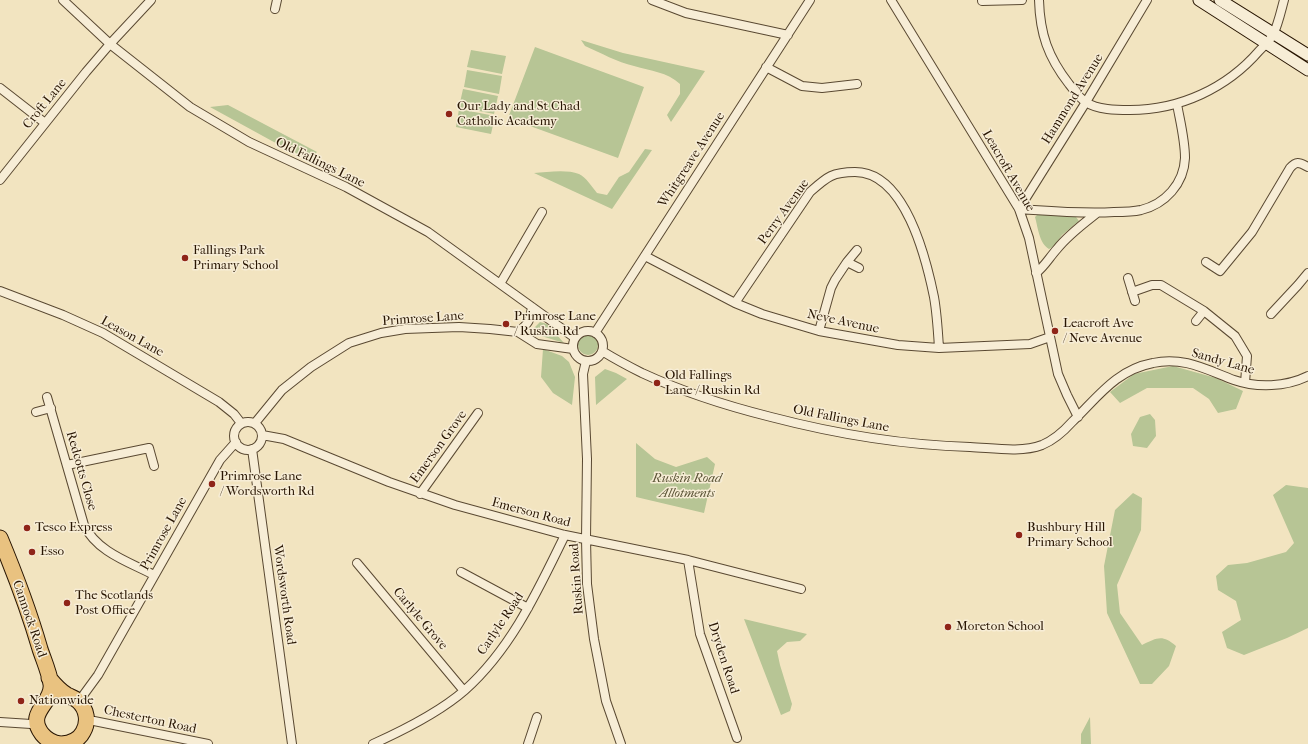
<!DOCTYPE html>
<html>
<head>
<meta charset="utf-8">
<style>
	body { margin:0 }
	canvas { display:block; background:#f2e4c0 }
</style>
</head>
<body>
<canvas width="1308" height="744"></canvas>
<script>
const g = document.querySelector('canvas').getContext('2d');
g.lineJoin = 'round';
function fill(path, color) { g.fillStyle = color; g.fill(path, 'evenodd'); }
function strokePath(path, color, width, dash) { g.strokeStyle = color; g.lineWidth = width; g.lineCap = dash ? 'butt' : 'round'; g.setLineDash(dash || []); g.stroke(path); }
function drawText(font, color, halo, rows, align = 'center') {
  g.font = font + ' "IM FELL French Canon",serif'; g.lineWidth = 3; g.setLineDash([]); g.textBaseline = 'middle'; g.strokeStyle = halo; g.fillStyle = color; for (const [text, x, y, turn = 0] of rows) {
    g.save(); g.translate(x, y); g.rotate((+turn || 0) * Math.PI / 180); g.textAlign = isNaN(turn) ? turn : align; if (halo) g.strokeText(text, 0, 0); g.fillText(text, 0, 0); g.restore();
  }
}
fill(new Path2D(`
	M 581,40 L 623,53 L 705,71 L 671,122 L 667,115 L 680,94 L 680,84 C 667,72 651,71 634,66 C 617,62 601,53 585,46 Z
	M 535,47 L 644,87 L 618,158 L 508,118 Z
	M 471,50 L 506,56 L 502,74 L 467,67 Z
	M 467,70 L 502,76 L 499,94 L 464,87 Z
	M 463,89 L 498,96 L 494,114 L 459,107 Z
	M 228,105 L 317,152 L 309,160 L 272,141 L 210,107 Z
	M 459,109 L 495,116 L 491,134 L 456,127 Z
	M 645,149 L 652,150 L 612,209 L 534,173 C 547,172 567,169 579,174 C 586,177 592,187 597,193 L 607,195 L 619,177 L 629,172 Z
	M 1039,213 L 1076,217 L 1079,221 L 1062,235 L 1053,247 L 1049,249 C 1039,243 1038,227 1035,217 Z
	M 540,322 L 547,324 L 564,343 L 535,334 L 534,328 Z
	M578 345a10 10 0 1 1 20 0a10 10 0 1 1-20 0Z
	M 543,349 L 562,356 L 569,362 L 575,377 L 572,405 L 553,393 L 541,377 Z
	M 1173,366 L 1216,378 L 1243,391 L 1236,409 L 1218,413 L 1209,399 L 1193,388 L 1147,388 L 1120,403 L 1110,392 L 1134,374 Z
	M 605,369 L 616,373 L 627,379 L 596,405 L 595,377 Z
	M 1150,414 L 1155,420 L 1156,436 L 1147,448 L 1133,446 L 1131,434 L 1140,417 Z
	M 636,443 L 655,459 L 676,467 L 707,457 L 715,464 L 704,513 L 636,497 Z
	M 1286,485 L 1308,488 L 1308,628 L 1287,638 L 1244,655 L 1227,648 L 1222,632 L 1241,620 L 1236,601 L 1218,590 L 1216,576 L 1228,565 L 1247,563 L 1286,552 L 1294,543 L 1273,495 Z
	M 1133,493 L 1142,498 L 1141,530 L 1117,585 L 1120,613 L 1142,645 C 1157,638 1162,634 1176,646 L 1169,666 L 1152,684 L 1140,684 L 1107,613 L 1104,566 L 1115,510 Z
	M 744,619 L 807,634 L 800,641 L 787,642 L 777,651 L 780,665 L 792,704 L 790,711 L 781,715 Z
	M 1090,717 L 1091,744 L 1081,744 L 1081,734 Z`), '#b7c595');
const street = new Path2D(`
	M 63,0 L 110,44 L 190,107 L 249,142 L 346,187 L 428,232 L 575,338
	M 652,0 L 686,13 L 788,35
	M 891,0 L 1019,209 L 1029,238 L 1058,374 L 1067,395 L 1078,417
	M 1039,0 C 1040,34 1048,57 1069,84 C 1074,90 1079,98 1086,102 C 1097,110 1117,110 1130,110 C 1180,110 1227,88 1259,51 C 1264,46 1269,41 1273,35 C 1278,25 1281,11 1284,0
	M 982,1 L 1022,0
	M 275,9 L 277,0
	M 766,67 L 802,86 L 822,88 L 857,84
	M 0,88 L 45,123
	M 0,180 L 86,72 L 110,44 L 151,0
	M 1019,209 C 1050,211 1082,214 1114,212 C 1122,212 1132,212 1141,210 C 1165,204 1184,184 1185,158 C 1185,140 1180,121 1177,104
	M 1019,209 L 1086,102 L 1147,0
	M 645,256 L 735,303 L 762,314 L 819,331 L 898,345 L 939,348 L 1030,344 L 1050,337
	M 847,262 L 857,250
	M 1206,262 L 1220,271 L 1252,232 L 1290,168 C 1297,160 1300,163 1308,167
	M 1036,273 C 1044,267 1049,258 1057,249 C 1068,235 1083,224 1097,213
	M 1128,278 L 1135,301
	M 500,284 L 542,212
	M 0,291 L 63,315 L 103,333 L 219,402 L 234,414 L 241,423
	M 1132,292 L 1152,285 L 1161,285 L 1204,311 L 1235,336 L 1247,356 L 1245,383
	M 735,303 L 810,192 C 827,177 832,172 855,172 C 905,172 926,258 934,297 C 937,314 938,332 939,348
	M 1271,314 L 1298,285 L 1308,273
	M 1196,321 L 1204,311
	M 819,331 L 831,288 L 835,280 L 847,262 L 859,268
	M573 346a15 15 0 1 1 30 0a15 15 0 1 1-30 0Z
	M 518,332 C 529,323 530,321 532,307
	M 595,333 L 810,0
	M 602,351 C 615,359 628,366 642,373 C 683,392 727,406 771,417 C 836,434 903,445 970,447 C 993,448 1021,453 1042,445 C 1054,440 1064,431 1072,422 C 1098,397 1116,370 1153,363 C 1183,356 1207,370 1234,380 C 1257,388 1286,387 1308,376
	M 586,361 L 583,374 L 587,459 L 586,539 L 587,584 L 594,639 L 606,701 L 621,744
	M 47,397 L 84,525 C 97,552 129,562 154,575
	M 36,412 L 51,408
	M234 436a14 14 0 1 1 28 0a14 14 0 1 1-28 0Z
	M 255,423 L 282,390 L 311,367 L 349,343 L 381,333 L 405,329 L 459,327 L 490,329 L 518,332 L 537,344 L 573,349
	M 262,435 L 284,439 L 389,482 L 455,505 L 565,535 L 688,560 L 801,589
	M 252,449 L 292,744
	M 67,465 L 149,448 L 154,466
	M 420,494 L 478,413
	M 688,560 L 700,634 L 737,738
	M 357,563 L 464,691
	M 461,572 L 528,608
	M 79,701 L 98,675 L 220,460 L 236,442
	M 87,721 L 94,721 L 208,744
	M 0,722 L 31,724 L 37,722
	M 373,744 C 404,730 440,712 465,690 C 512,648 538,590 565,535
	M 528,744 L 537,717`);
const secondary = new Path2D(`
	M 1199,0 L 1308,70
	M 1220,0 L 1308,55`);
const highway = new Path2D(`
	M 0,538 C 15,574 29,611 40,649 C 44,661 49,672 51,684 C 54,703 25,712 42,734 C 47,740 53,743 60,744
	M 49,678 C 54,684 60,691 67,695 C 71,697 75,698 78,701 C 87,709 89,722 83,732 C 79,740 71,743 62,744`);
strokePath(street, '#5a4932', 10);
strokePath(secondary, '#281502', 13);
strokePath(highway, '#281502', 17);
strokePath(street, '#f7edd6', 8);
strokePath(secondary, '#f7edd6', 11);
strokePath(highway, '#e9c280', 15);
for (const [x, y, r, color] of [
	[449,114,4,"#8f2418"],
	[185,258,4,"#8f2418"],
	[506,324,4,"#8f2418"],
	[1055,331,4,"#8f2418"],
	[657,383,4,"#8f2418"],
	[212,484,4,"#8f2418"],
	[27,528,4,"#8f2418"],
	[1019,535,4,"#8f2418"],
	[32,552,4,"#8f2418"],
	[67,603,4,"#8f2418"],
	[948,627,4,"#8f2418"],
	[21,701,4,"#8f2418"]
]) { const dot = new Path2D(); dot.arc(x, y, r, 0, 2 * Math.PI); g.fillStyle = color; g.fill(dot); strokePath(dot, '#f7edd6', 1.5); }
drawText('13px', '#281502', '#f7edd6', [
	["Hammond Avenue",1073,99,-58],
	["Croft Lane",45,104,-51],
	["Whitgreave Avenue",692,160,-57],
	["Old Fallings Lane",320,163,26],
	["Leacroft Avenue",1008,171,60],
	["Perry Avenue",784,212,-54],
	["Primrose Lane",423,319,-4],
	["Neve Avenue",843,322,12],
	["Leason Lane",132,337,29],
	["Sandy Lane",1223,362,16],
	["Old Fallings Lane",841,419,11],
	["Emerson Grove",439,447,-54],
	["Redcotts Close",81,471,74],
	["Emerson Road",531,513,15],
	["Primrose Lane",164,534,-61],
	["Ruskin Road",577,579,-94],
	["Wordsworth Road",284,595,82],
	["Cannock Road",29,619,71],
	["Carlyle Grove",420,619,50],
	["Carlyle Road",501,624,-56],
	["Dryden Road",723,658,72],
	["Chesterton Road",150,720,12]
]);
drawText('13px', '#281502', '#f7edd6', [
	["Our Lady and St Chad",457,107],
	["Catholic Academy",457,122],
	["Fallings Park",193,251],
	["Primary School",193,266],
	["Primrose Lane",514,317],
	["/ Ruskin Rd",514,332],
	["Leacroft Ave",1063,324],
	["/ Neve Avenue",1063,339],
	["Old Fallings",665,376],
	["Lane / Ruskin Rd",665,391],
	["Primrose Lane",220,477],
	["/ Wordsworth Rd",220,492],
	["Tesco Express",35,528],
	["Bushbury Hill",1027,528],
	["Primary School",1027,543],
	["Esso",40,552],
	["The Scotlands",75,596],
	["Post Office",75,611],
	["Moreton School",956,627],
	["Nationwide",29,701]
], 'left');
drawText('italic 13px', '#5a5335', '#f7edd6', [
	["Ruskin Road",687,479],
	["Allotments",687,494]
]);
</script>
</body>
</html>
